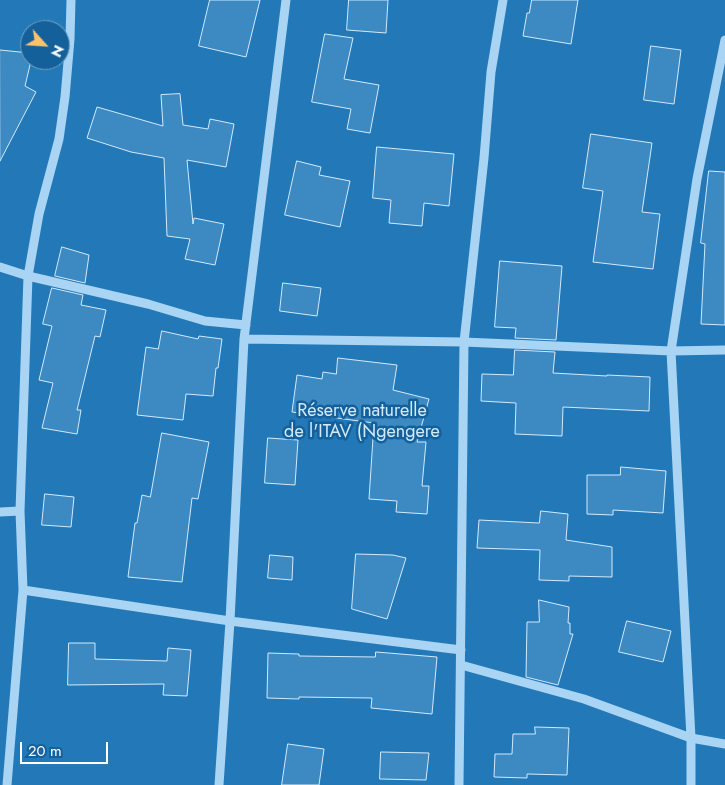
<!DOCTYPE html>
<html>
<head>
<meta charset="utf-8">
<style>
	body { margin:0 }
	#map { position:relative; width:725px; height:785px; overflow:hidden; background:#14609b; font-family:Jost,sans-serif }
	canvas { display:block }
	.north { position:absolute; left:20px; top:20px; width:50px; height:50px; box-sizing:border-box; background:#14609b; border:1px solid #72a0c3; border-radius:50%; rotate:116deg; font-size:14px; font-weight:700; line-height:20px; text-align:center; color:#fff }
	.north::after { content:''; display:block; margin:auto; width:18px; height:22px; background:#ffc26b; clip-path:polygon(50% 0,100% 100%,50% 72%,0 100%) }
	.scale { position:absolute; left:20px; top:742px; width:88px; height:22px; box-sizing:border-box; border:2px solid #fff; border-top:0; padding-left:6px; font-size:15px; line-height:18px; white-space:nowrap; color:#fff; -webkit-text-stroke:4px #14609b; paint-order:stroke }
</style>
</head>
<body>
<div id="map">
<canvas width="725" height="785"></canvas>
<div class="north">N</div>
<div class="scale">20 m</div>
</div>
<script>
const g = document.querySelector('canvas').getContext('2d');
g.lineJoin = 'round';
function fill(path, color) { g.fillStyle = color; g.fill(path, 'evenodd'); }
function strokePath(path, color, width, dash) { g.strokeStyle = color; g.lineWidth = width; g.lineCap = dash ? 'butt' : 'round'; g.setLineDash(dash || []); g.stroke(path); }
function drawText(font, color, halo, rows, align = 'center') {
  g.font = font + ' Jost,sans-serif'; g.lineWidth = 5; g.setLineDash([]); g.textBaseline = 'middle'; g.strokeStyle = halo; g.fillStyle = color; for (const [text, x, y, turn = 0] of rows) {
    g.save(); g.translate(x, y); g.rotate((+turn || 0) * Math.PI / 180); g.textAlign = isNaN(turn) ? turn : align; if (halo) g.strokeText(text, 0, 0); g.fillText(text, 0, 0); g.restore();
  }
}
fill(new Path2D(`
	M 0,0 L 725,0 L 725,785 L 0,785 ZM 30,30 L 60,30 L 60,60 L 30,60 Z`), '#2379b8');
const building = new Path2D(`
	M 210,0 L 260,0 L 246,57 L 199,46 Z
	M 349,0 L 388,0 L 386,33 L 347,30 Z
	M 532,0 L 578,0 L 571,44 L 523,36 L 527,13 L 529,13 Z
	M 325,34 L 353,38 L 344,79 L 379,85 L 370,133 L 347,129 L 351,109 L 312,102 Z
	M 651,46 L 681,50 L 674,104 L 644,100 Z
	M 0,50 L 30,53 L 30,65 L 25,86 L 36,92 L 0,161 Z
	M 180,94 L 183,125 L 208,129 L 210,119 L 234,124 L 226,167 L 187,160 L 193,224 L 194,218 L 224,224 L 215,265 L 185,259 L 190,239 L 167,236 L 164,158 L 131,152 L 87,138 L 97,107 L 163,126 L 161,95 Z
	M 591,134 L 652,143 L 642,212 L 660,214 L 653,269 L 593,262 L 603,191 L 583,188 Z
	M 377,147 L 454,154 L 449,206 L 424,203 L 422,226 L 389,223 L 391,200 L 373,198 Z
	M 297,161 L 321,167 L 319,175 L 350,181 L 340,227 L 285,215 Z
	M 709,171 L 725,172 L 725,325 L 701,324 L 705,244 L 701,243 Z
	M 62,247 L 89,255 L 85,283 L 55,276 Z
	M 500,261 L 562,266 L 556,340 L 515,338 L 516,328 L 495,327 Z
	M 283,283 L 321,288 L 317,316 L 280,311 Z
	M 52,288 L 83,295 L 81,305 L 106,310 L 100,337 L 95,336 L 77,410 L 81,410 L 77,434 L 42,428 L 53,383 L 39,380 L 52,326 L 43,324 Z
	M 162,331 L 198,339 L 199,336 L 222,339 L 218,368 L 216,368 L 213,396 L 186,394 L 183,420 L 137,415 L 146,347 L 158,349 Z
	M 515,350 L 555,352 L 553,373 L 607,376 L 607,375 L 650,377 L 649,411 L 563,407 L 562,436 L 515,434 L 516,403 L 481,401 L 482,374 L 513,375 Z
	M 338,358 L 397,365 L 393,390 L 429,399 L 417,442 L 426,442 L 422,486 L 429,486 L 427,514 L 396,512 L 397,501 L 369,499 L 374,423 L 292,412 L 297,375 L 322,379 L 323,372 L 336,374 Z
	M 162,433 L 209,442 L 198,499 L 192,498 L 182,582 L 128,577 L 135,523 L 137,523 L 142,495 L 150,497 Z
	M 268,438 L 298,440 L 295,485 L 265,483 Z
	M 621,467 L 666,471 L 663,513 L 613,510 L 613,515 L 587,514 L 587,475 L 620,475 Z
	M 45,494 L 74,497 L 71,527 L 42,525 Z
	M 541,511 L 568,514 L 566,540 L 612,547 L 612,577 L 569,576 L 569,581 L 539,580 L 540,550 L 477,548 L 479,520 L 539,523 Z
	M 356,554 L 393,555 L 406,558 L 387,619 L 352,609 Z
	M 270,555 L 293,557 L 292,580 L 268,578 Z
	M 539,600 L 569,607 L 568,623 L 570,623 L 570,634 L 573,634 L 558,685 L 526,677 L 527,622 L 539,622 Z
	M 627,621 L 671,631 L 663,662 L 619,652 Z
	M 69,643 L 95,643 L 95,659 L 167,661 L 168,648 L 191,650 L 187,696 L 163,695 L 164,684 L 68,685 Z
	M 376,652 L 437,657 L 432,714 L 371,708 L 372,698 L 299,697 L 299,699 L 267,698 L 268,653 L 299,654 L 299,656 L 375,657 Z
	M 535,727 L 569,728 L 567,775 L 527,774 L 527,778 L 494,777 L 495,754 L 512,754 L 513,734 L 535,734 Z
	M 288,744 L 324,749 L 319,785 L 282,785 Z
	M 381,752 L 429,753 L 426,780 L 380,779 Z`);
fill(building, '#3d89c2');
strokePath(building, '#d1eafd', 1);
strokePath(new Path2D(`
	M 0,267 L 28,276 L 148,304 L 205,321 L 246,325
	M 244,339 L 464,342 L 671,351 L 725,350
	M 0,512 L 20,511
	M 23,590 L 230,621 L 461,650
	M 461,665 L 584,699 L 691,738 L 725,744
	M 7,785 L 23,590 L 20,511 L 28,276 L 39,214 L 59,139 L 65,97 L 70,39 L 71,0
	M 219,785 L 230,621 L 244,339 L 286,0
	M 459,785 L 464,342 L 484,158 L 491,72 L 503,0
	M 691,785 L 691,738 L 671,351 L 697,179 L 725,40`), '#a9d4f3', 9);
drawText('18px', '#d1eafd', '#14609b', [
	["Réserve naturelle",362,412],
	["de l'ITAV (Ngengere",362,433]
]);
</script>
</body>
</html>
